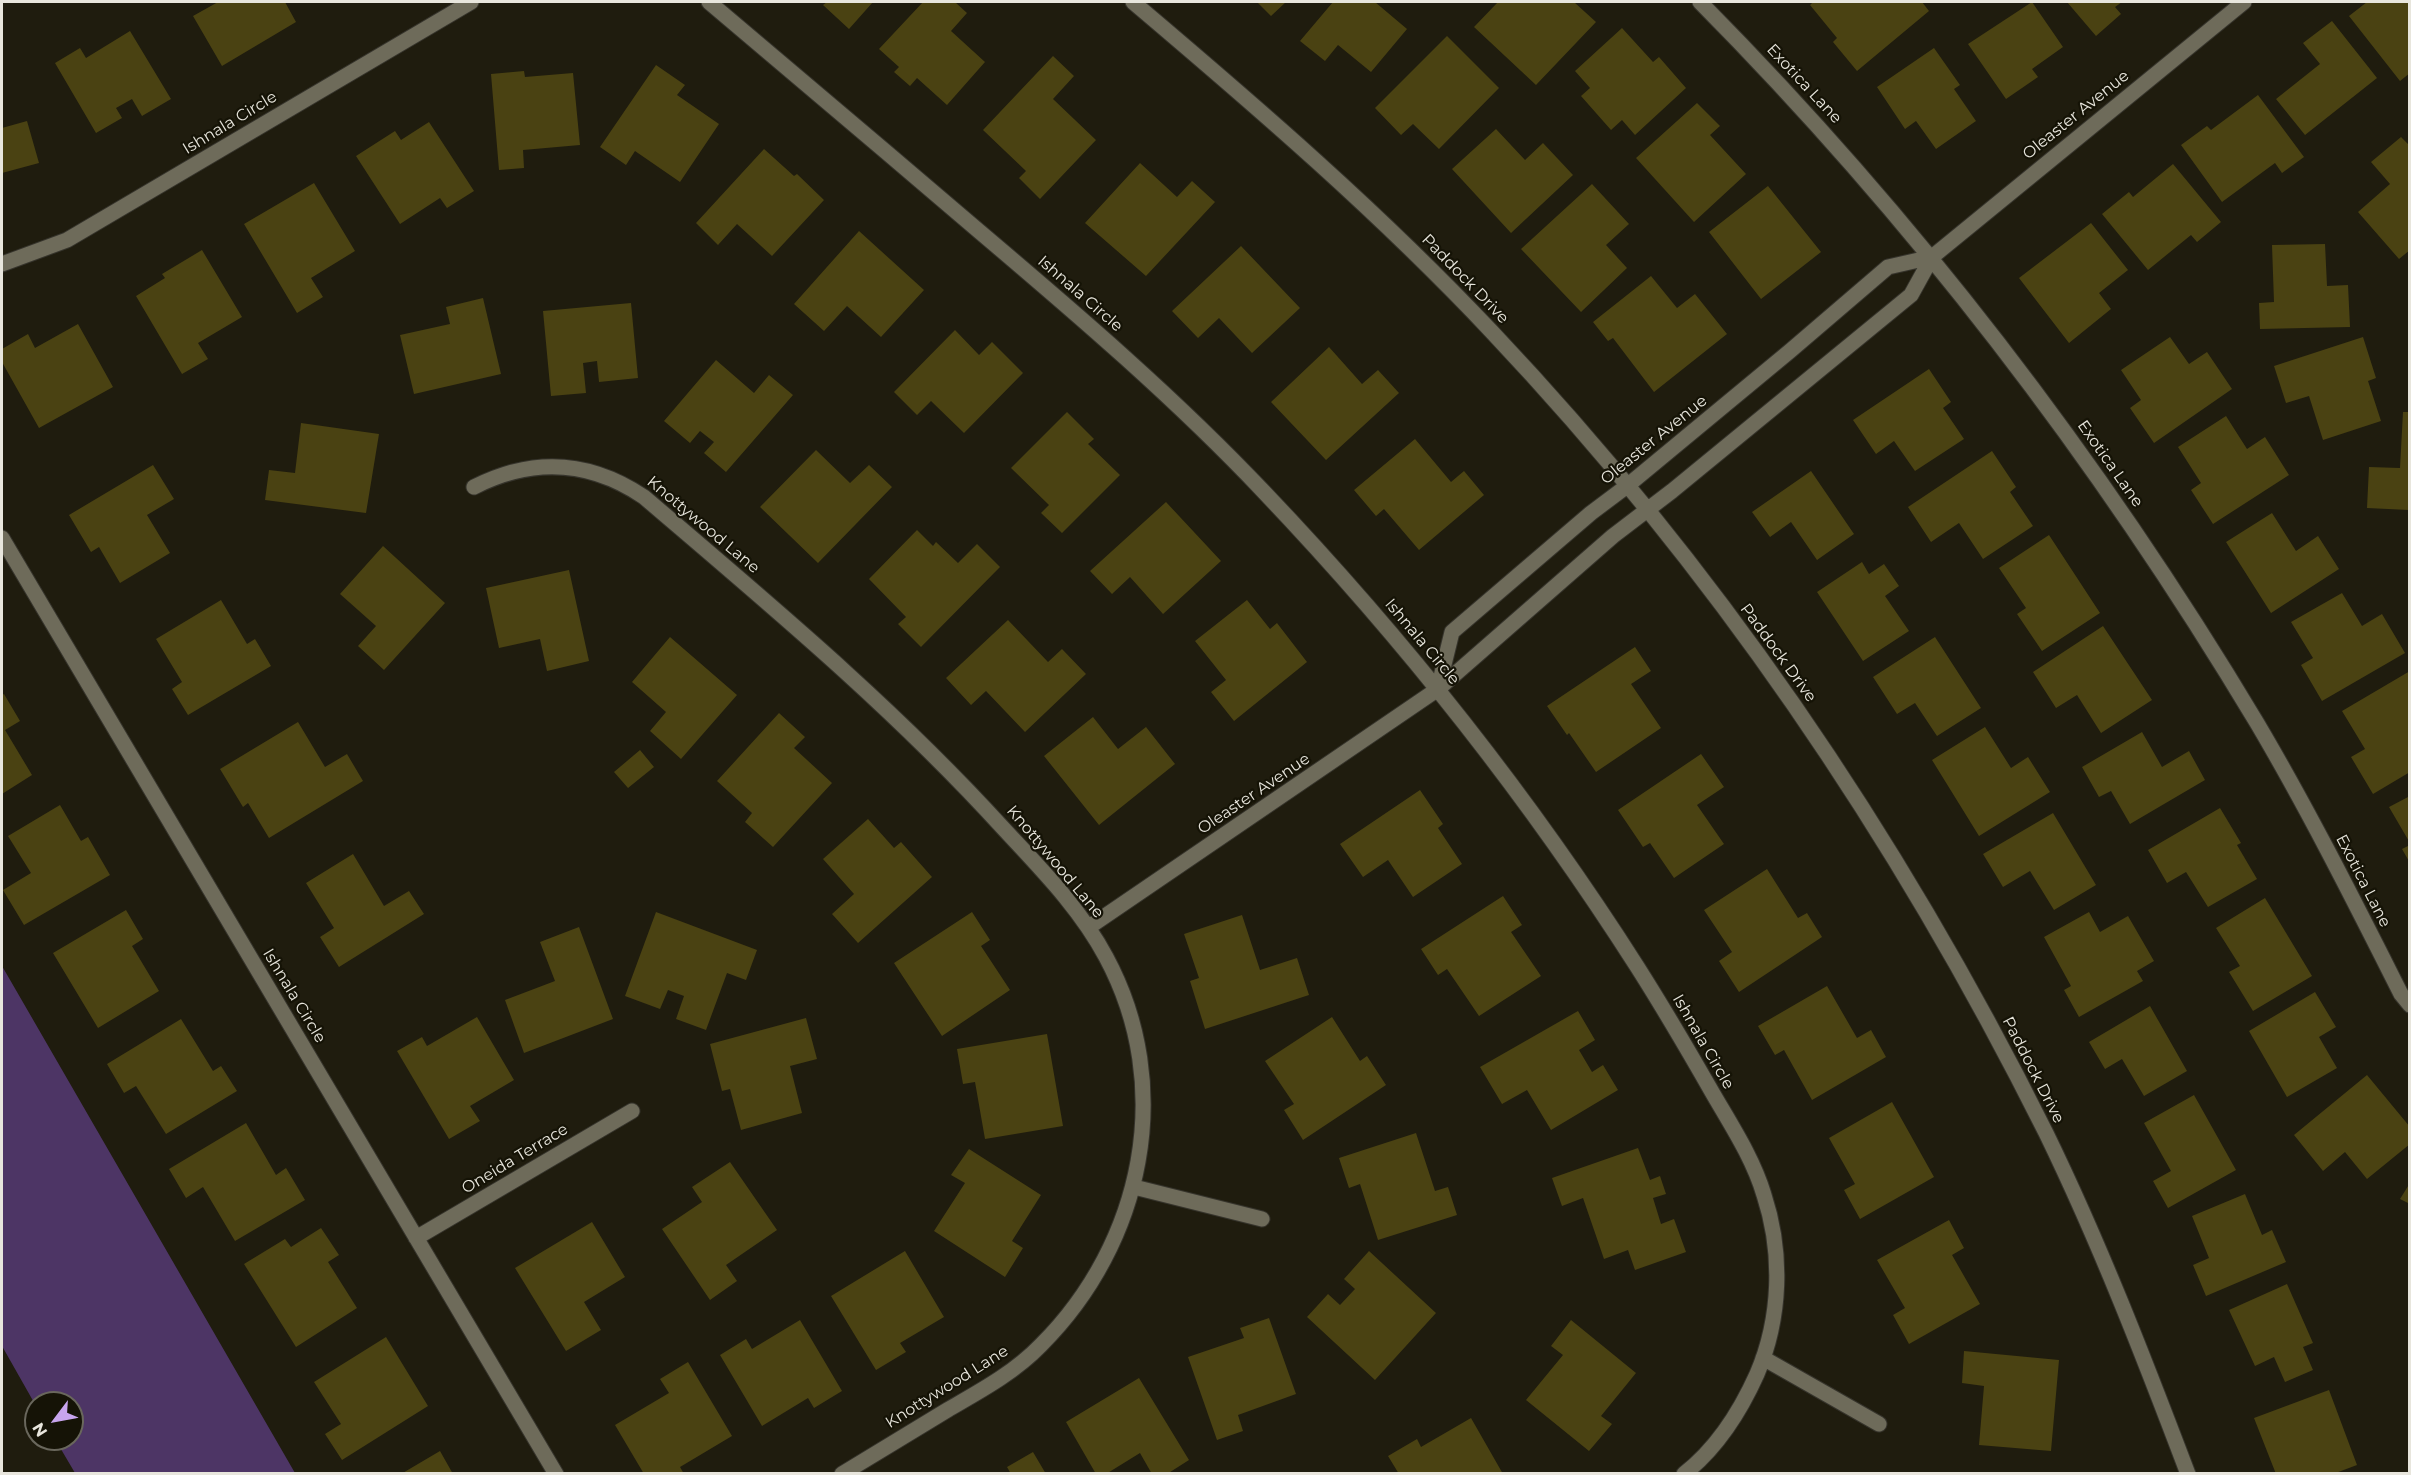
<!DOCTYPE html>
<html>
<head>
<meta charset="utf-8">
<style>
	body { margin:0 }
	#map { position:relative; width:2411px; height:1475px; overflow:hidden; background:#1f1c0e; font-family:Montserrat,sans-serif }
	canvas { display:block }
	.frame { position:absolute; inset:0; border:3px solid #e8e6dd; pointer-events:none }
	.north { position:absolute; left:24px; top:1391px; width:60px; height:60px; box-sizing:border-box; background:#151306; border:2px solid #69675c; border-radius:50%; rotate:238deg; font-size:16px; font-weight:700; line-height:24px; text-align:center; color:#e8e6dd }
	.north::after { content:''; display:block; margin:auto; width:21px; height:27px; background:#c8a5ee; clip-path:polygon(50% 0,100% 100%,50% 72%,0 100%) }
</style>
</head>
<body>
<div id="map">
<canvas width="2411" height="1475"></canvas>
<div class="frame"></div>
<div class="north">N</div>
</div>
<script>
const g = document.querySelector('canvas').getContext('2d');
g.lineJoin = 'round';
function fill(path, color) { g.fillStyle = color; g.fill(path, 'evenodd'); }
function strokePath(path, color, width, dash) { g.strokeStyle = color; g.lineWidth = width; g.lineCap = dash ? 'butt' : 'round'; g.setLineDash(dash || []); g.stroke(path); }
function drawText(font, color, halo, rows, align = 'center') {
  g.font = font + ' Montserrat,sans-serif'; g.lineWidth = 4.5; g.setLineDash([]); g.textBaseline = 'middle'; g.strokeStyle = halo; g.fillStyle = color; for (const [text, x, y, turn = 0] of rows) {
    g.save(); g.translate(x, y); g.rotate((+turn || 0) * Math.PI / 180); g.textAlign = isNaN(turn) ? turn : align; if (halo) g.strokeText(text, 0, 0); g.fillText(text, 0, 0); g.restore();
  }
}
fill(new Path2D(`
	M 2,966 L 295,1473 L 75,1473 L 55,1439 L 72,1439 L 72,1403 L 36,1403 L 36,1406 L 2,1346 Z`), '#4d3565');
fill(new Path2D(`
	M 218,2 L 285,2 L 296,22 L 222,66 L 193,16 Z
	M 827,2 L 873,2 L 849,29 L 823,5 Z
	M 923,2 L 955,2 L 967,13 L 951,31 L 985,62 L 947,105 L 917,78 L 910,86 L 894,72 L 899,67 L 879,49 Z
	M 1257,2 L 1286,2 L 1271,16 Z
	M 1333,2 L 1375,2 L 1407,29 L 1371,72 L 1338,45 L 1325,61 L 1300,41 Z
	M 1498,2 L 1574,2 L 1596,22 L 1536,85 L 1474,27 Z
	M 1813,2 L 1922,2 L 1929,11 L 1857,71 L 1833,42 L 1837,38 L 1810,5 Z
	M 2032,2 L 2063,47 L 2032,69 L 2038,77 L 2006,99 L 1968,44 Z
	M 2067,2 L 2122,2 L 2115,7 L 2121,14 L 2096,36 Z
	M 2367,2 L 2410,2 L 2410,73 L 2400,81 L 2349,16 Z
	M 2332,21 L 2377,78 L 2305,135 L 2276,99 L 2320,64 L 2303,43 Z
	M 1622,28 L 1653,62 L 1659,57 L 1686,88 L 1635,135 L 1622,120 L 1611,130 L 1581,96 L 1590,88 L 1575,71 Z
	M 130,31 L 171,99 L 142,116 L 132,99 L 116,108 L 122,118 L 96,133 L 55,63 L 80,48 L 86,58 Z
	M 1447,36 L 1499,88 L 1439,149 L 1413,124 L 1401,135 L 1375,108 Z
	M 1934,48 L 1960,85 L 1954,89 L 1976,121 L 1936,149 L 1916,121 L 1905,129 L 1877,87 Z
	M 1053,56 L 1074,76 L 1053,99 L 1096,140 L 1040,199 L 1019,178 L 1026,171 L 983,130 Z
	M 656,65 L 685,85 L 677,95 L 719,124 L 680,182 L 635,151 L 626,165 L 600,147 Z
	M 524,71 L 525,77 L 573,73 L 580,145 L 523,150 L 524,168 L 499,170 L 491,74 Z
	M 2258,95 L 2304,157 L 2282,173 L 2275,163 L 2222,202 L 2181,145 L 2207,126 L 2211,130 Z
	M 1697,103 L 1720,126 L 1710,135 L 1746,174 L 1694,222 L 1636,158 Z
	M 27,121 L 39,163 L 2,173 L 2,128 Z
	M 429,122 L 474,191 L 447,208 L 440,198 L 400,224 L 356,156 L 395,131 L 401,140 Z
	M 1496,129 L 1525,160 L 1543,143 L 1573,175 L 1511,233 L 1452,169 Z
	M 2401,137 L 2410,146 L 2410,250 L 2399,259 L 2358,212 L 2390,184 L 2371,162 Z
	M 764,149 L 794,176 L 797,174 L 824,200 L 772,256 L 737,224 L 718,245 L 696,223 Z
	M 1140,163 L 1177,197 L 1192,181 L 1215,202 L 1146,276 L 1085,223 Z
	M 2173,164 L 2221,222 L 2197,242 L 2191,235 L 2148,270 L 2102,214 L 2129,192 L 2133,197 Z
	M 314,183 L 355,251 L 311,278 L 323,297 L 297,313 L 244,224 Z
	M 1592,184 L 1629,224 L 1606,245 L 1627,268 L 1581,312 L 1521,249 Z
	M 1768,186 L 1821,252 L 1761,299 L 1709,232 Z
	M 2091,223 L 2128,270 L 2099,293 L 2111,309 L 2069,343 L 2019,278 Z
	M 859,231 L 924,290 L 881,337 L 847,306 L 824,331 L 794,304 Z
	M 2325,244 L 2327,286 L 2348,285 L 2350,327 L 2260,329 L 2259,303 L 2274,302 L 2272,245 Z
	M 1241,246 L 1300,308 L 1252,353 L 1219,318 L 1198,338 L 1172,311 Z
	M 202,250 L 242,317 L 198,343 L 208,359 L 182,374 L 136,296 L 165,278 L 162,274 Z
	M 1651,276 L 1677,308 L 1695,294 L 1727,334 L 1654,392 L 1613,338 L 1608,341 L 1593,322 Z
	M 483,298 L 501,374 L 414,394 L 400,335 L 450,324 L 446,307 Z
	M 631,303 L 638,378 L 599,382 L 597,361 L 583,363 L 586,393 L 551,396 L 543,311 Z
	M 78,324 L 113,387 L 39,428 L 2,362 L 2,349 L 28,334 L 35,348 Z
	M 955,330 L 979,355 L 992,342 L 1023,373 L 964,433 L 931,401 L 917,415 L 894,392 Z
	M 2170,337 L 2189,364 L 2207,352 L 2232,389 L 2154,443 L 2130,408 L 2141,400 L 2121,370 Z
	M 2363,337 L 2376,378 L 2368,381 L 2381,421 L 2323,440 L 2309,396 L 2286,403 L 2274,366 Z
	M 1329,347 L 1362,384 L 1378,370 L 1399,393 L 1326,460 L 1271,402 Z
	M 716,360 L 754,393 L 769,375 L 793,395 L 726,472 L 704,453 L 714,442 L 700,431 L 690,443 L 664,421 Z
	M 1929,369 L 1951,402 L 1943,408 L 1964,439 L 1915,471 L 1894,441 L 1876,454 L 1853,420 Z
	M 1067,412 L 1094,439 L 1088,444 L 1120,475 L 1062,533 L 1041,513 L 1049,505 L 1011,468 Z
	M 2403,412 L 2410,412 L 2409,510 L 2367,508 L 2369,467 L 2400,468 Z
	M 2226,416 L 2247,449 L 2265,437 L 2289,475 L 2213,524 L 2191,490 L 2201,483 L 2178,447 Z
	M 301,423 L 379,434 L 366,513 L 265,500 L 269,470 L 295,473 Z
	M 1415,439 L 1451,482 L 1464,471 L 1484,495 L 1419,550 L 1384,509 L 1376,516 L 1354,490 Z
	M 816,450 L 850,483 L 869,465 L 892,487 L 818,563 L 760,507 Z
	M 1992,451 L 2016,487 L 2010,492 L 2033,526 L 1983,559 L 1959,523 L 1931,542 L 1908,507 Z
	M 153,465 L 174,499 L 147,515 L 170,553 L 120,583 L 99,547 L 91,552 L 69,515 Z
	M 1811,471 L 1854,534 L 1817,560 L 1791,522 L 1770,537 L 1752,512 Z
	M 1166,502 L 1221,561 L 1163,614 L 1130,577 L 1112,594 L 1090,571 Z
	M 2272,513 L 2296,551 L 2318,536 L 2339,569 L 2271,613 L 2226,542 Z
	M 917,530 L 933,546 L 936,542 L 958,563 L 977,544 L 1000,567 L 921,647 L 898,624 L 906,617 L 869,579 Z
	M 2049,535 L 2100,613 L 2042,651 L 2017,614 L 2026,608 L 1999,568 Z
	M 383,546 L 445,603 L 384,670 L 358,646 L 376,626 L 340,594 Z
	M 1862,562 L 1869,574 L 1884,564 L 1899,586 L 1885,596 L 1909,631 L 1863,661 L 1817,592 Z
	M 569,570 L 589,661 L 547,671 L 540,639 L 499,648 L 486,588 Z
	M 2342,593 L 2362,626 L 2382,614 L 2405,653 L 2322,701 L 2301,665 L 2313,658 L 2291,622 Z
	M 221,600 L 247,644 L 255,639 L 271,666 L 188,715 L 172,689 L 182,682 L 156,639 Z
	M 1247,600 L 1270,629 L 1277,623 L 1307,662 L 1234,721 L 1211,692 L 1226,680 L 1195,641 Z
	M 1008,620 L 1048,662 L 1062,649 L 1086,674 L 1025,732 L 986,691 L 971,705 L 946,678 Z
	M 2103,626 L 2152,700 L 2101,733 L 2077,695 L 2056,708 L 2033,672 Z
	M 670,637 L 737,695 L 681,759 L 650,731 L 666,712 L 632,682 Z
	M 1935,637 L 1981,708 L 1937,736 L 1915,703 L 1897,714 L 1873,677 Z
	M 1635,647 L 1651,671 L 1631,684 L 1661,728 L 1596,772 L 1569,733 L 1567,735 L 1547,706 Z
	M 2410,671 L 2410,772 L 2373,794 L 2351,757 L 2365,749 L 2342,711 Z
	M 4,694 L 20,721 L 5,730 L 32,775 L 2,794 L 2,695 Z
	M 779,713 L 805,737 L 794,748 L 832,783 L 773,847 L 745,822 L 752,813 L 717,781 Z
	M 1093,717 L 1118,749 L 1146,727 L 1175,764 L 1099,825 L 1044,756 Z
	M 298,722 L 325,767 L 347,754 L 363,781 L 269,838 L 248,803 L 243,807 L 220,769 Z
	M 1985,727 L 2011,768 L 2028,757 L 2050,792 L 1979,836 L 1932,760 Z
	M 2142,732 L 2162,767 L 2189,751 L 2205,780 L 2130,824 L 2111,791 L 2099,797 L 2082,767 Z
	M 640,750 L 654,767 L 628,788 L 614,772 Z
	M 1701,754 L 1724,787 L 1697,805 L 1724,844 L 1674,878 L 1650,843 L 1643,847 L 1618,810 Z
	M 1420,790 L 1443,824 L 1438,828 L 1462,864 L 1413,897 L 1388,860 L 1363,877 L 1340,844 Z
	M 2410,796 L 2410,843 L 2389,807 Z
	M 60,805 L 81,841 L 88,837 L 110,875 L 24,925 L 3,890 L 31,873 L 8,836 Z
	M 2220,808 L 2241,843 L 2237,845 L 2257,879 L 2208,907 L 2186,872 L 2167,883 L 2148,850 Z
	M 2053,813 L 2096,885 L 2054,910 L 2030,871 L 2003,887 L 1983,854 Z
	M 868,819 L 894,848 L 901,842 L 932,877 L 858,943 L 832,914 L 854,894 L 823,859 Z
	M 2410,845 L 2410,863 L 2402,849 Z
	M 353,854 L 384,906 L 409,891 L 424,914 L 339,967 L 320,937 L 334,928 L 306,883 Z
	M 1767,869 L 1798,918 L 1807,913 L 1822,937 L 1739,992 L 1719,961 L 1732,952 L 1704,910 Z
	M 1503,896 L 1522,925 L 1511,932 L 1541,976 L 1479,1016 L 1447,969 L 1438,975 L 1421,949 Z
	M 2265,898 L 2312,976 L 2253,1011 L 2229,972 L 2240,966 L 2216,928 Z
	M 126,910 L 143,939 L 132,946 L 159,991 L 98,1028 L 53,953 Z
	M 656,912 L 757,950 L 746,980 L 727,973 L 706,1030 L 676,1019 L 684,996 L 668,990 L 660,1009 L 625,996 Z
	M 972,912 L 990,940 L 981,946 L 1010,990 L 942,1036 L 894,963 Z
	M 2089,912 L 2100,932 L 2128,916 L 2154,961 L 2137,971 L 2143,981 L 2079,1017 L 2064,990 L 2071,986 L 2044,937 Z
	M 1242,915 L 1260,970 L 1297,958 L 1309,995 L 1205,1029 L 1190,981 L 1199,978 L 1184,934 Z
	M 579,927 L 613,1019 L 524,1053 L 505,1000 L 555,981 L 540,942 Z
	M 1827,986 L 1857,1038 L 1871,1030 L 1886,1057 L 1812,1100 L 1784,1050 L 1775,1055 L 1758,1026 Z
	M 2315,992 L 2336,1027 L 2319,1037 L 2337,1068 L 2287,1097 L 2249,1031 Z
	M 2150,1006 L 2187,1071 L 2144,1096 L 2122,1059 L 2105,1069 L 2089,1042 Z
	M 1578,1011 L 1595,1040 L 1579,1050 L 1592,1072 L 1603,1065 L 1618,1090 L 1551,1130 L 1527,1090 L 1502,1104 L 1480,1067 Z
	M 477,1017 L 514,1080 L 470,1106 L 480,1121 L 449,1139 L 397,1051 L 422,1037 L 427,1046 Z
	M 1332,1017 L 1360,1061 L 1367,1056 L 1386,1085 L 1303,1140 L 1284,1110 L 1294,1104 L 1265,1061 Z
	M 806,1018 L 817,1059 L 790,1066 L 802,1113 L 741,1130 L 730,1089 L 722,1091 L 710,1044 Z
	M 181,1019 L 213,1071 L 221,1066 L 237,1091 L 166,1134 L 136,1086 L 124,1093 L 107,1064 Z
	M 1047,1034 L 1063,1126 L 985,1139 L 975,1082 L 963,1084 L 957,1049 Z
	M 2367,1075 L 2410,1127 L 2410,1144 L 2367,1179 L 2345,1152 L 2323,1171 L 2294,1135 Z
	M 2194,1095 L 2236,1170 L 2168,1208 L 2153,1181 L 2171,1171 L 2144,1123 Z
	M 1892,1102 L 1934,1177 L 1860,1219 L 1844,1190 L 1855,1184 L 1829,1138 Z
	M 246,1123 L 276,1175 L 286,1168 L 305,1200 L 235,1241 L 203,1187 L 186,1198 L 169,1169 Z
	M 1416,1133 L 1435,1191 L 1448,1187 L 1457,1215 L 1378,1240 L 1360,1184 L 1349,1188 L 1339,1158 Z
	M 1638,1148 L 1650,1180 L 1660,1176 L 1666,1194 L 1653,1198 L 1661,1224 L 1674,1219 L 1686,1252 L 1635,1270 L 1628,1250 L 1604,1259 L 1583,1198 L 1562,1206 L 1552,1178 Z
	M 969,1149 L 1041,1195 L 1012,1241 L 1023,1248 L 1005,1277 L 934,1231 L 965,1183 L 951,1175 Z
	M 730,1162 L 777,1230 L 726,1265 L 737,1281 L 710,1300 L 662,1229 L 702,1202 L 692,1187 Z
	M 2410,1183 L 2410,1204 L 2400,1199 Z
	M 2245,1194 L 2262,1235 L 2272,1230 L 2286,1262 L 2206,1296 L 2193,1265 L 2209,1258 L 2192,1216 Z
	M 1949,1220 L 1964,1248 L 1952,1255 L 1980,1304 L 1909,1344 L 1893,1315 L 1905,1308 L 1877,1260 Z
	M 592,1222 L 625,1277 L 584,1302 L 601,1330 L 566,1351 L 515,1268 Z
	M 321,1228 L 339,1255 L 328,1262 L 357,1308 L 296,1347 L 244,1264 L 285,1239 L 291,1247 Z
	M 905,1251 L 944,1317 L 900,1343 L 906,1352 L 876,1370 L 831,1296 Z
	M 1369,1251 L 1436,1313 L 1375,1380 L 1307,1317 L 1328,1294 L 1340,1305 L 1355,1289 L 1344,1279 Z
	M 2287,1284 L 2313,1343 L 2303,1347 L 2313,1370 L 2285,1382 L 2274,1357 L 2255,1366 L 2229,1310 Z
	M 1269,1318 L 1296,1394 L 1238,1415 L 1243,1431 L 1217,1440 L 1188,1357 L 1244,1338 L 1240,1328 Z
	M 800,1320 L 842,1391 L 814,1408 L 808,1398 L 762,1426 L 720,1355 L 746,1339 L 752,1349 Z
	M 1571,1320 L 1636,1373 L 1601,1416 L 1612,1424 L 1589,1451 L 1526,1400 L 1563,1355 L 1551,1346 Z
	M 386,1337 L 428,1406 L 342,1460 L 325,1434 L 341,1424 L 314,1382 Z
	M 1964,1351 L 2059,1360 L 2051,1451 L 1979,1445 L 1984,1386 L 1962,1383 Z
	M 688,1362 L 732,1436 L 680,1467 L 684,1474 L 644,1474 L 615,1425 L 669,1393 L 660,1379 Z
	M 1139,1378 L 1189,1460 L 1167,1474 L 1152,1474 L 1140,1453 L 1106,1474 L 1096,1474 L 1066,1422 Z
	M 2329,1390 L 2357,1465 L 2333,1474 L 2276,1474 L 2254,1418 Z
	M 1471,1418 L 1503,1474 L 1399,1474 L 1388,1456 L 1417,1439 L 1421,1447 Z
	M 440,1451 L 453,1474 L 401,1474 Z
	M 1033,1452 L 1046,1474 L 1011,1474 L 1007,1467 Z`), '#4a4212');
const minor = new Path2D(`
	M 709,2 C 799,78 890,155 980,232 C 1078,315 1176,399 1264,492 C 1404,639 1529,797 1638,968 C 1664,1009 1688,1050 1712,1092 C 1731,1125 1753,1158 1764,1195 C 1783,1253 1781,1318 1757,1374 C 1740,1412 1717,1448 1684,1474
	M 1133,2 C 1257,107 1380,213 1492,332 C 1716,569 1901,842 2046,1133 C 2100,1244 2144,1358 2188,1474
	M 1700,2 C 1915,219 2100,461 2257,723 C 2309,811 2355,903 2401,994 L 2410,1005
	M 2,264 L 67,240 L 471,2
	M 474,487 C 533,457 589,460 644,497 C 768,603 893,707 1003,828 C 1040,868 1080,908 1106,957 C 1176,1087 1143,1243 1041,1345 C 1015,1372 982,1390 949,1409 C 913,1431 878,1452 842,1474
	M 2,538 L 556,1474
	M 1438,689 L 1452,632 L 1591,513 L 1627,486 L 1790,351 L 1888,267 L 1932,257
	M 1089,927 L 1438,689 L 1613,536 L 1672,491 L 1911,295 L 1932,257 L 2244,2
	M 1134,1187 L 1262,1219
	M 416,1238 L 632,1111
	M 1763,1358 L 1879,1424`);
strokePath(minor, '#36342c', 17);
strokePath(minor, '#6e6b5a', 15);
drawText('16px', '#e8e6dd', '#151306', [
	["Exotica Lane",1804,84,47],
	["Oleaster Avenue",2076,115,-39],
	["Ishnala Circle",230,123,-31],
	["Paddock Drive",1465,279,46],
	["Ishnala Circle",1080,294,41],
	["Oleaster Avenue",1654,440,-39],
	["Exotica Lane",2110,464,55],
	["Knottywood Lane",703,525,40],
	["Ishnala Circle",1422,642,50],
	["Paddock Drive",1778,653,54],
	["Oleaster Avenue",1254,794,-34],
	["Knottywood Lane",1055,862,50],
	["Exotica Lane",2363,881,63],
	["Ishnala Circle",294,996,59],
	["Ishnala Circle",1703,1042,60],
	["Paddock Drive",2033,1070,63],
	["Oneida Terrace",515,1159,-31],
	["Knottywood Lane",947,1387,-32]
]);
</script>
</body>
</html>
